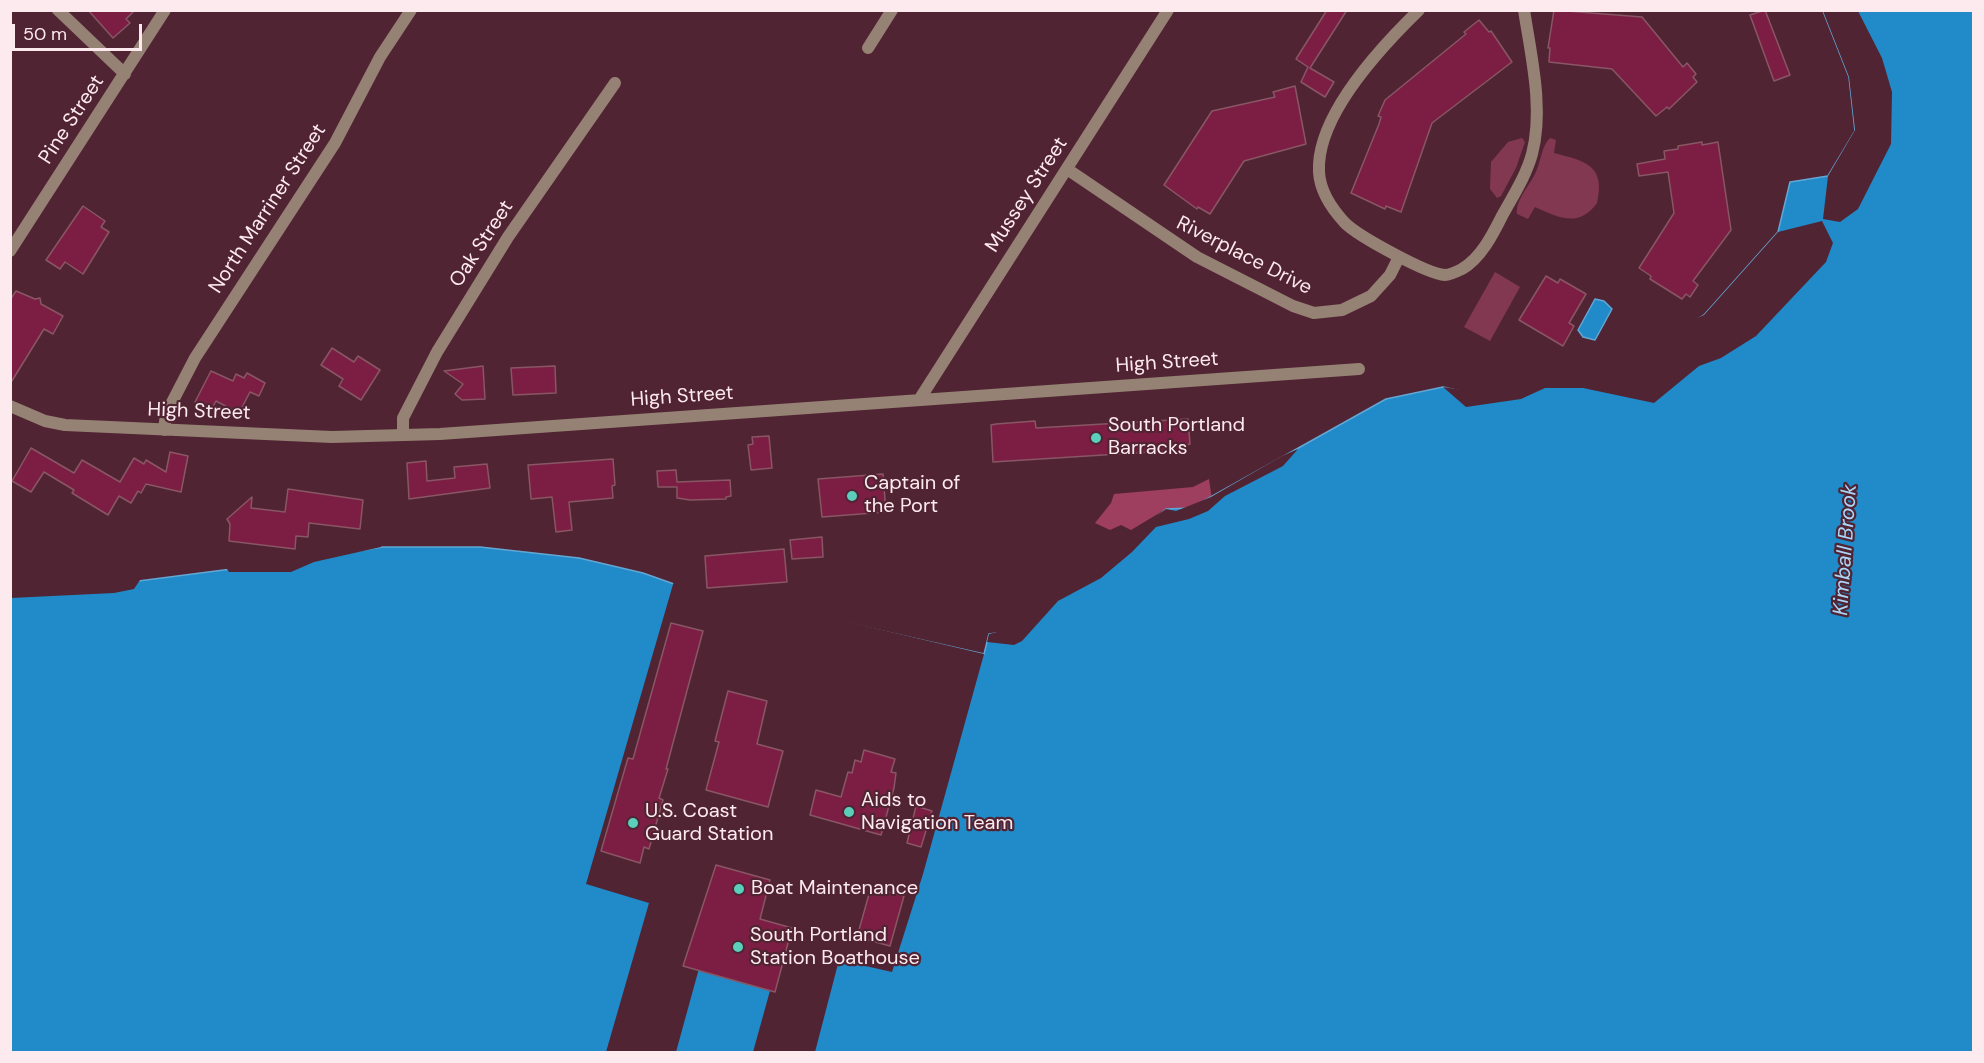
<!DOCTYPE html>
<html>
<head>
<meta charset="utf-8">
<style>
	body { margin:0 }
	#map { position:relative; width:1984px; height:1063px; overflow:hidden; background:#512433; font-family:"DM Sans",sans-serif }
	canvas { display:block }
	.frame { position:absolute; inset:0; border:12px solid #fdeaef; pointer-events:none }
	.scale { position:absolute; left:12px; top:24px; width:130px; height:27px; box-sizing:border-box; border:3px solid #fdeaef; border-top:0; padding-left:8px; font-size:18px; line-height:21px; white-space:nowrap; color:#fdeaef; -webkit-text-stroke:4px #512433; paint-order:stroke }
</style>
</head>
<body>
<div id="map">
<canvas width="1984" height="1063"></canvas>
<div class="frame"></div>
<div class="scale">50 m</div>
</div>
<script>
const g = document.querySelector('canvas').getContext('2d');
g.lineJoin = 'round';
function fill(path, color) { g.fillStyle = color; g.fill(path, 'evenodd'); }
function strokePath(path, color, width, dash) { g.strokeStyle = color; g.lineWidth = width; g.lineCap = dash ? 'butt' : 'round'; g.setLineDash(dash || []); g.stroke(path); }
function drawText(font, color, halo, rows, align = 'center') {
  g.font = font + ' "DM Sans",sans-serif'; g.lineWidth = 4.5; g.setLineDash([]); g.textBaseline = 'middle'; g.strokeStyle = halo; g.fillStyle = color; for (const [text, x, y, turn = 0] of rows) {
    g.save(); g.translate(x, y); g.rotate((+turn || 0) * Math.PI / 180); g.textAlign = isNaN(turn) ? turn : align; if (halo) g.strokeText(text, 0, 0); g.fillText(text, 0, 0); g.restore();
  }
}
fill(new Path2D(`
	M 1522,138 L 1525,142 L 1516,168 L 1501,196 L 1497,198 L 1490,189 L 1491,162 L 1508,142 Z
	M 1550,138 L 1556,140 L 1554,153 C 1585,161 1606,165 1597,203 C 1579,228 1559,218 1535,207 L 1528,219 L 1517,214 C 1515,201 1529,186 1535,174 C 1541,163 1541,146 1550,138 Z
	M 1495,272 L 1520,287 L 1490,341 L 1464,327 Z`), '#823851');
fill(new Path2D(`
	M 1209,479 L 1212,500 L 1176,511 L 1166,509 L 1131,530 L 1121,525 L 1110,530 L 1095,523 L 1111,503 L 1114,494 L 1193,487 Z`), '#9e3f60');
const water = new Path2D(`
	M 1823,11 L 1973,11 L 1973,1052 L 11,1052 L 11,595 L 30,595 L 301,560 L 383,547 L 480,547 L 579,558 L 643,573 L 674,584 L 984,654 L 989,634 L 1019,630 L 1087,578 L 1166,509 L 1191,508 L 1386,399 L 1443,387 L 1482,396 L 1508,393 L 1547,379 L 1636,380 L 1685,327 L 1704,315 L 1778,232 L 1790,182 L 1828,176 L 1855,131 L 1849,77 Z
	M 1595,299 L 1604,301 L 1612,309 L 1595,340 L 1583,337 L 1578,330 Z`);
fill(water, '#218ac9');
strokePath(water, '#63a7d4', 1.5);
fill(new Path2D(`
	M 1823,11 L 1858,11 L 1882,58 L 1892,92 L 1891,144 L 1858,209 L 1840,222 L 1823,219 L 1828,176 L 1855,130 L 1849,77 Z
	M 1822,221 L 1833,243 L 1826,262 L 1756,336 L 1721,358 L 1699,366 L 1654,403 L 1583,388 L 1545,388 L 1521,399 L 1466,407 L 1443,387 L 1482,393 L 1508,390 L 1547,376 L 1632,377 L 1629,360 L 1621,346 L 1654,313 L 1661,310 L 1670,313 L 1685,323 L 1704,315 L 1778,232 Z
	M 1298,449 L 1283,466 L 1225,496 L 1208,511 L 1189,519 L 1156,527 L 1132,552 L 1101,578 L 1058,601 L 1022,641 L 1014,645 L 987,642 L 989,634 L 1018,627 L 1056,595 L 1090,573 L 1144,525 L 1166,509 L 1176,511 L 1211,497 L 1282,456 Z
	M 380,544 L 381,547 L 314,562 L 291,572 L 229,572 L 225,566 Z
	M 142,577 L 134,589 L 114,593 L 11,598 L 10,592 L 30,592 Z
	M 674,581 L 984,654 L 923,874 L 892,972 L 839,960 L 815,1052 L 753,1052 L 786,933 L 714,914 L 676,1052 L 606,1052 L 649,903 L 586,884 Z`), '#512433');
const building = new Path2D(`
	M 88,10 L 135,10 L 126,19 L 130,23 L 113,38 Z
	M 1327,10 L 1347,10 L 1310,68 L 1334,82 L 1325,97 L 1301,82 L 1308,67 L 1296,59 Z
	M 1554,10 L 1642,17 L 1683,67 L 1687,63 L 1696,74 L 1693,77 L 1697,82 L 1669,109 L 1667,107 L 1656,116 L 1612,69 L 1549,62 L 1550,48 L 1548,48 Z
	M 1765,10 L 1790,75 L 1774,81 L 1750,15 Z
	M 1479,20 L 1489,32 L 1491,31 L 1512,62 L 1432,123 L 1401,212 L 1386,206 L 1385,209 L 1351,193 L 1379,124 L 1381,117 L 1378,116 L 1385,100 L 1466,34 L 1464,32 Z
	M 1295,86 L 1306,144 L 1244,161 L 1210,214 L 1198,207 L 1197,209 L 1164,185 L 1212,111 L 1275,97 L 1273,92 Z
	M 1702,142 L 1702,145 L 1718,142 L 1731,230 L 1693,281 L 1698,285 L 1690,297 L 1686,294 L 1682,299 L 1650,279 L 1651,276 L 1639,268 L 1674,213 L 1668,172 L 1639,176 L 1637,164 L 1665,159 L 1664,151 L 1678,149 L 1678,146 Z
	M 83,206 L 105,221 L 101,227 L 109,232 L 83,274 L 65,262 L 60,269 L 46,260 Z
	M 1546,276 L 1558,283 L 1560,279 L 1586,294 L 1569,323 L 1574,326 L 1563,346 L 1519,320 Z
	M 16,291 L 35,299 L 40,298 L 41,304 L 63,316 L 53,334 L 44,329 L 10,384 L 10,300 Z
	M 332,348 L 354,362 L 358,356 L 380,370 L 361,400 L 339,386 L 343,379 L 321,365 Z
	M 483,366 L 485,399 L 462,400 L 455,394 L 463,384 L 444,371 Z
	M 555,366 L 556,393 L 513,395 L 511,368 Z
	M 211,371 L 233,381 L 236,374 L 244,378 L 247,373 L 265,383 L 259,396 L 250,392 L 239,413 L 216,401 L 211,410 L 195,402 Z
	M 1188,419 L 1190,444 L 1182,446 L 1182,450 L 993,462 L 991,425 L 996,424 L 1035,421 L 1036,428 Z
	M 769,436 L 772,468 L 751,470 L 748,445 L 753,444 L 752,437 Z
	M 31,448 L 74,473 L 82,460 L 120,482 L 134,458 L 144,464 L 146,460 L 166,472 L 170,452 L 188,456 L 181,492 L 146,484 L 141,493 L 138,491 L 131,503 L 119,496 L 108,515 L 72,493 L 74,490 L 44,472 L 31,492 L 12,481 Z
	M 613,459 L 615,485 L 612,486 L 613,498 L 569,502 L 572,530 L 556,532 L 552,497 L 531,499 L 528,465 Z
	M 426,461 L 427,481 L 455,478 L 454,467 L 487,464 L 490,488 L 409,499 L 407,463 Z
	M 676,470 L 677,482 L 730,480 L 731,496 L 726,497 L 726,499 L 690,500 L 677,498 L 677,487 L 658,487 L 657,471 Z
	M 883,474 L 886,512 L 822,517 L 818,479 Z
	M 288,489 L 363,500 L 360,529 L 309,523 L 308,537 L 296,536 L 295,549 L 229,541 L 230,524 L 227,519 L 252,497 L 251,508 L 285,512 Z
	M 822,537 L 823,557 L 792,559 L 790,540 Z
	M 784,549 L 787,582 L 707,588 L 705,556 Z
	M 671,623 L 703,631 L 666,769 L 668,769 L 659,798 L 663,800 L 649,849 L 644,847 L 640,863 L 601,851 L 628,758 L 633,759 Z
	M 728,691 L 767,701 L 757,744 L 783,751 L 768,807 L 706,790 L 719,742 L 715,741 Z
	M 864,750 L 895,759 L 891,772 L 896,773 L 894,788 L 881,835 L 810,815 L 816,790 L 841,797 L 848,772 L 852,773 L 855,760 L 861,762 Z
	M 916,806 L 932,811 L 921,847 L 907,843 Z
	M 716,865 L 770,880 L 760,919 L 792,928 L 775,992 L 683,966 Z
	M 871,887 L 904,896 L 890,946 L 857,937 Z`);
fill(building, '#7c1e43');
strokePath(building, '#885664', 1.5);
strokePath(new Path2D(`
	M 58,10 L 125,74
	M 1419,10 C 1382,46 1316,116 1319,172 C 1320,191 1332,209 1345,223 C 1358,236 1427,274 1445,275 C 1450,275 1458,271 1462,269 C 1481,258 1493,234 1502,216 C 1513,196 1526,176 1532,154 C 1544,109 1531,56 1524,10
	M 868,48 L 892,10
	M 1067,169 L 1197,257 L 1293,306 L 1314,313 L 1342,310 L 1371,296 L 1390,275 L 1399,257
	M 10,251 L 165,10
	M 919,400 L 1168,10
	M 10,406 L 45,421 L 65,425 L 332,437 L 440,434 L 1359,369
	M 164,430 L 166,414 L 195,358 L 335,143 L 380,57 L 411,10
	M 403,435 L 403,418 L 437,352 L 508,237 L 615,83`), '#958274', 12);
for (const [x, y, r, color] of [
	[1096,438,6,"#5bcebc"],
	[852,496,6,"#5bcebc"],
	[849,812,6,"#5bcebc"],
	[633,823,6,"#5bcebc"],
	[739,889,6,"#5bcebc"],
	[738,947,6,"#5bcebc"]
]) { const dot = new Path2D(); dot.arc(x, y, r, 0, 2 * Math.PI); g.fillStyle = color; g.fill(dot); strokePath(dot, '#512433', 2); }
drawText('20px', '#fdeaef', '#512433', [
	["Pine Street",72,120,-57],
	["Mussey Street",1027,195,-57],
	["North Marriner Street",268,209,-57],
	["Oak Street",482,244,-57],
	["Riverplace Drive",1244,256,27],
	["High Street",1167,363,-4],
	["High Street",682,397,-4],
	["High Street",199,412,2]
]);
drawText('20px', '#fdeaef', '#512433', [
	["South Portland",1108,426],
	["Barracks",1108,449],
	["Captain of",864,484],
	["the Port",864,507],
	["Aids to",861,801],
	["Navigation Team",861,824],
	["U.S. Coast",645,812],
	["Guard Station",645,835],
	["Boat Maintenance",751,889],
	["South Portland",750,936],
	["Station Boathouse",750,959]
], 'left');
drawText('italic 21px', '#abd6f7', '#512433', [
	["Kimball Brook",1846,550,-86]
]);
</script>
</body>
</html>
